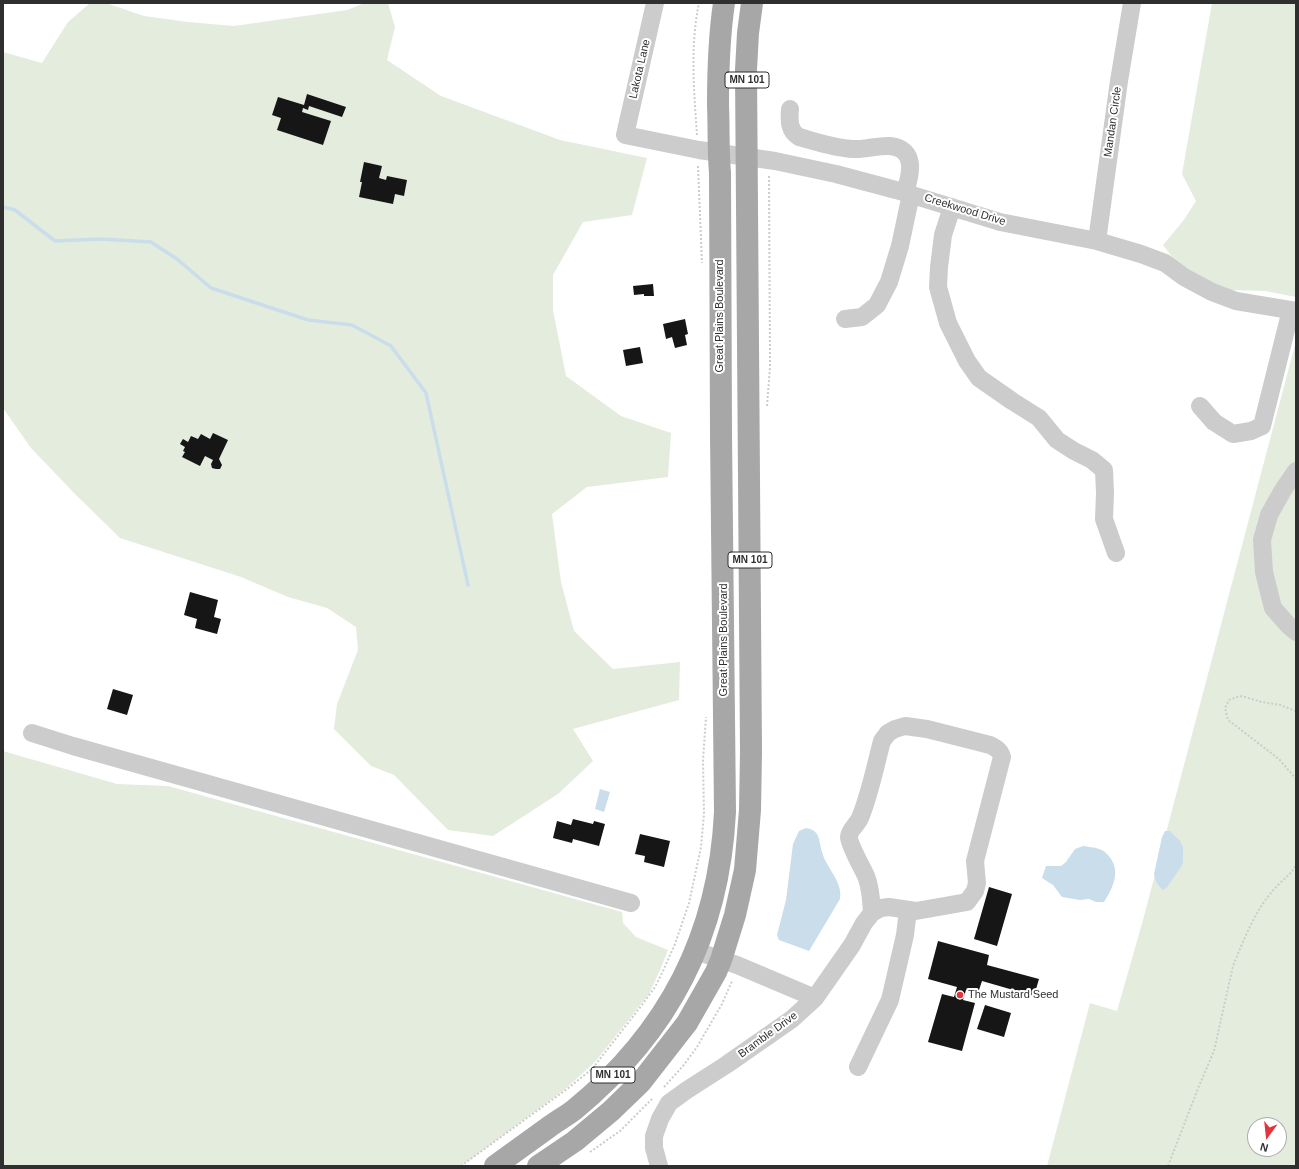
<!DOCTYPE html>
<html>
<head>
<meta charset="utf-8">
<style>
  body { margin:0 }
  #map { position:relative; width:1299px; height:1169px; overflow:hidden; background:#fff; font-family:Arial,sans-serif }
  canvas { display:block }
  .frame { position:absolute; inset:0; border:4px solid #2f2f2f; pointer-events:none }
  .north { position:absolute; left:1247px; top:1117px; width:40px; height:40px; box-sizing:border-box; background:#fff; border:1px solid #acacac; border-radius:50%; rotate:195deg; font-size:11px; font-weight:700; line-height:16px; text-align:center; color:#2f2f2f }
  .north::after { content:''; display:block; margin:auto; width:14px; height:18px; background:#e2353b; clip-path:polygon(50% 0,100% 100%,50% 72%,0 100%) }
</style>
</head>
<body>
<div id="map">
<canvas width="1299" height="1169"></canvas>
<div class="frame"></div>
<div class="north">N</div>
</div>
<script>
const g = document.querySelector('canvas').getContext('2d');
g.lineJoin = 'round';
function fill(path, color) {
  g.fillStyle = color;
  g.fill(path, 'evenodd');
}
function stroke(path, color, width, dash) {
  g.strokeStyle = color;
  g.lineWidth = width;
  g.lineCap = dash ? 'butt' : 'round';
  g.setLineDash(dash || []);
  g.stroke(path);
}
function drawText(font, color, halo, rows, align = 'center') {
  g.font = font + ' Arial,sans-serif';
  g.lineWidth = 4;
  g.setLineDash([]);
  g.textBaseline = 'middle';
  g.strokeStyle = halo;
  g.fillStyle = color;
  for (const [text, x, y, turn = 0] of rows) {
    g.save();
    g.translate(x, y);
    g.rotate((+turn || 0) * Math.PI / 180);
    g.textAlign = isNaN(turn) ? turn : align;
    if (halo) g.strokeText(text, 0, 0);
    g.fillText(text, 0, 0);
    g.restore();
  }
}
fill(new Path2D(`
  M90,3H106L144,16L188,22L234,26L347,10L365,3H388L395,27L387,60L441,96L560,140L647,158L632,215L583,222L553,275V310L566,376L621,416L671,433L668,477L587,487L552,514L561,582L574,631L613,669L680,662L679,700L573,729L593,761L558,794L493,836L448,830L394,775L371,766L334,729L337,704L358,650L356,627L327,608L288,597L241,577L120,538L74,493L31,448L3,408V52L42,63L68,22Z
  M1212,3H1296V297L1265,291L1229,290L1188,278L1163,245L1183,221L1196,201L1182,174Z
  M1296,341V1166H1047L1090,1003L1117,1011L1143,920ZM1255,1125H1279V1149H1255Z
  M3,751L117,784L168,786L622,912L623,923L636,937L668,950L661,968L649,994L595,1062L564,1090L461,1166H3Z`), '#e4ecdd');
fill(new Path2D(`
  M600,789L610,792L604,812L595,809Z
  M806,828C811,829 814,830 817,834C820,839 820,846 822,852C826,868 843,881 840,899L809,951L779,940L777,935L786,900L793,844L799,831Z
  M1165,831H1170L1180,841L1183,847V862L1181,867L1167,887L1163,890C1158,886 1155,880 1154,874L1162,837Z
  M1083,846C1088,847 1094,847 1099,849C1109,852 1117,865 1115,876C1114,885 1109,894 1104,902H1096L1089,899L1080,900L1062,897L1053,885L1042,878L1046,866H1061L1066,862L1075,849Z`), '#c9ddeb');
stroke(new Path2D(`
  M3,207L15,210L55,241L100,239L151,242L177,259L211,288L308,320L352,325L391,346L426,393L468,585`), '#c9ddeb', 3.5);
fill(new Path2D(`
  M307,94L346,107L342,117L309,106L308,110L303,108L302,112L331,121L323,145L277,130L281,118L272,115L278,97L304,105Z
  M364,162L382,166L379,178L386,180L387,176L407,180L404,196L395,194L393,204L359,197L362,182H360Z
  M653,284L654,296H644V294L634,295L633,286Z
  M685,319L688,334L685,335L687,345L675,348L672,337L666,339L663,324Z
  M640,347L643,363L626,366L623,350Z
  M213,433L228,440L219,459L222,465L220,469H216L212,468L211,464L213,460L205,456L200,466L182,457L185,452L183,451L185,447L180,444L183,439L188,442L191,436L198,439L201,434L210,439Z
  M190,592L218,600L214,617L221,619L217,634L195,628L197,619L184,615Z
  M113,689L133,695L127,715L107,709Z
  M573,819L593,824L594,821L605,824L599,846L573,839L572,843L553,838L557,821L571,825Z
  M640,834L670,841L664,867L644,862L645,856L635,854Z
  M989,887L1012,894L997,946L974,939Z
  M938,941L989,955L987,965L1039,979L1034,996L982,981L978,993L966,990L963,1000L975,1003L962,1051L928,1042L942,994L954,997L957,987L928,979Z
  M985,1005L1011,1013L1004,1037L977,1029Z`), '#161616');
stroke(new Path2D(`
  M697,135C694,92 690,46 699,3
  M698,166L702,263
  M767,406L770,367L769,175
  M1296,711L1280,705L1262,702L1245,697L1240,696L1229,700L1225,708L1228,720L1279,759L1296,779
  M664,1087L683,1066L697,1047L722,1004L732,981
  M590,1152L620,1131L652,1099
  M461,1166L567,1089L592,1069L642,1005L655,987L663,971L675,944L689,903L701,847L704,814L703,760L706,717
  M1168,1166L1199,1086L1214,1051L1233,966C1242,944 1251,921 1264,902C1269,895 1274,889 1280,883C1286,877 1292,873 1296,865`), '#ccc', 2, [2, 2]);
stroke(new Path2D(`
  M655,3L625,135L699,150L775,161L836,174L896,190L1000,222L1097,241L1141,254L1165,263L1184,277L1212,292L1236,301L1296,311
  M790,109C789,121 789,131 799,137C817,142 835,148 853,149C866,150 878,145 890,146C917,149 911,174 905,192
  M952,207L943,235L939,267L938,287L948,323L967,361L979,378L1012,401L1039,418L1057,440L1074,451L1092,460L1104,470L1105,493L1104,519L1116,553
  M1097,241L1119,81L1132,3
  M845,319L862,317L877,305L889,282L900,246L911,194
  M1200,406L1214,422L1233,434L1251,431L1262,426L1291,310
  M1296,471L1283,490L1269,515L1262,540L1264,572L1273,608L1289,626L1296,632
  M32,733L73,746L631,903
  M696,951L737,965L815,998
  M858,1067L890,1000L905,935L908,910
  M659,1166L654,1148V1136L660,1119L669,1103L687,1090L726,1065L792,1019L815,998L852,945L864,923L872,913L881,908L889,907L916,911L967,902L975,891L977,883L975,861L1002,757C1000,750 996,748 990,745L927,729L905,726L895,729L888,733L882,741C875,767 870,794 860,818C857,825 849,830 849,837C849,845 862,867 866,876C871,888 871,900 872,913`), '#ccc', 18);
stroke(new Path2D(`
  M495,1166C513,1153 531,1140 549,1127C557,1121 566,1116 574,1110C669,1032 719,935 725,812L721,434L720,173C718,151 719,128 718,105C718,71 719,37 724,3
  M538,1166L575,1141L611,1111L641,1082L687,1023L716,972L721,960L735,915L745,870L750,810L751,752L746,70L748,33L752,3`), '#a7a7a7', 22);
for (const [x, y, r, color] of [
  [960,995,4,"#e2353b"]
]) {
  const dot = new Path2D();
  dot.arc(x, y, r, 0, 2 * Math.PI);
  g.fillStyle = color;
  g.fill(dot);
  stroke(dot, '#fff', 1.5);
}
for (const [x, y, w] of [
  [747,80,44],
  [750,560,44],
  [613,1075,44]
]) {
  const box = new Path2D();
  box.roundRect(x - w / 2, y - 8, w, 16, 3);
  g.fillStyle = '#fff';
  g.fill(box);
  stroke(box, '#2f2f2f', 1);
}
drawText('bold 10px', '#2f2f2f', null, [
  ["MN 101",747,80],
  ["MN 101",750,560],
  ["MN 101",613,1075]
]);
drawText('11px', '#2f2f2f', '#fff', [
  ["Lakota Lane",640,69,-77],
  ["Mandan Circle",1113,122,-82],
  ["Creekwood Drive",965,210,17],
  ["Great Plains Boulevard",720,316,-90],
  ["Great Plains Boulevard",724,640,-90],
  ["Bramble Drive",768,1035,-36]
]);
drawText('11px', '#2f2f2f', '#fff', [
  ["The Mustard Seed",968,995]
], 'left');
</script>
</body>
</html>
